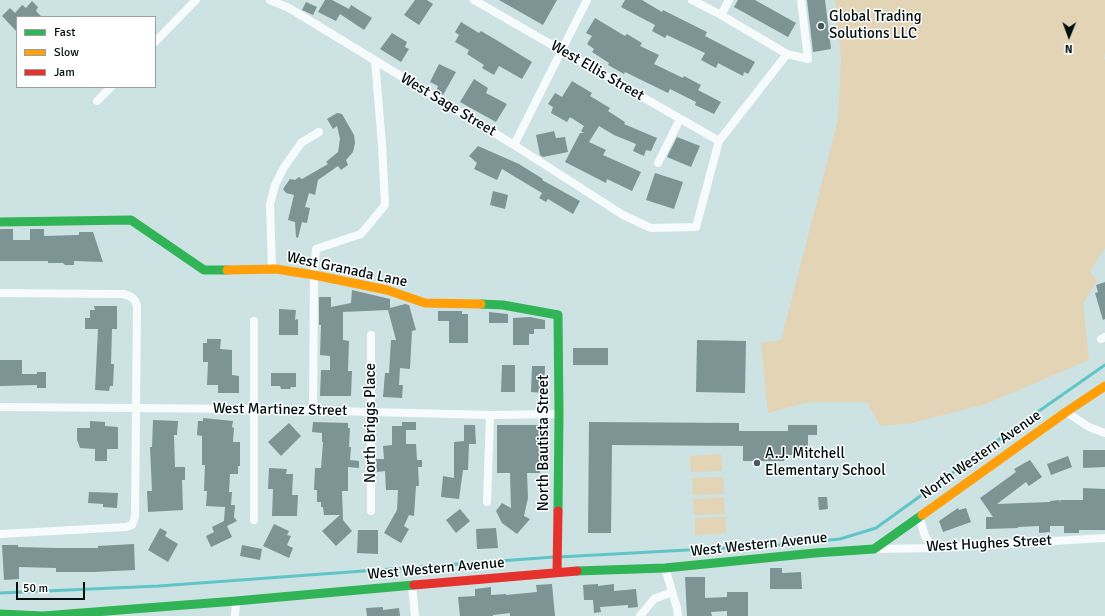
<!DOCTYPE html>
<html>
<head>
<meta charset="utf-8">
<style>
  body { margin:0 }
  #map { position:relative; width:1105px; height:616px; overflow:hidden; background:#cde3e3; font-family:Signika,sans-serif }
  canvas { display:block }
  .legend { position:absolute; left:16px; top:16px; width:140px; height:72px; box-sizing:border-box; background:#fff; border:1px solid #9a9f9f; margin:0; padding:5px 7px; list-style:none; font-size:12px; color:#020f0f }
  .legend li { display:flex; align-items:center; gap:8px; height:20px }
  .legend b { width:20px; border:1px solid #9a9f9f }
  .north { position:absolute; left:1049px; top:16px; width:40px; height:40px; -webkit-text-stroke:3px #fff; paint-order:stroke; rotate:181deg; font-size:11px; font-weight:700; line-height:16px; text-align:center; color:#020f0f }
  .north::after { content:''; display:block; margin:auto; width:14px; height:18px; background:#020f0f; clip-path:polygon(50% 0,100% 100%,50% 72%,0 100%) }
  .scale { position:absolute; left:16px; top:582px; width:69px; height:18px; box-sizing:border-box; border:2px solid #020f0f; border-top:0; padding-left:5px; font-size:12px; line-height:14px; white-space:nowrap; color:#020f0f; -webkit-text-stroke:3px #fff; paint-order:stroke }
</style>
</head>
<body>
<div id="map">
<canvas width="1105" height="616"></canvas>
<ul class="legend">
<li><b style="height:5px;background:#30b455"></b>Fast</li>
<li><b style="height:5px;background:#ff9f0a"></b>Slow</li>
<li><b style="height:5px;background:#e5322d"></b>Jam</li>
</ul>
<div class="north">N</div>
<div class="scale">50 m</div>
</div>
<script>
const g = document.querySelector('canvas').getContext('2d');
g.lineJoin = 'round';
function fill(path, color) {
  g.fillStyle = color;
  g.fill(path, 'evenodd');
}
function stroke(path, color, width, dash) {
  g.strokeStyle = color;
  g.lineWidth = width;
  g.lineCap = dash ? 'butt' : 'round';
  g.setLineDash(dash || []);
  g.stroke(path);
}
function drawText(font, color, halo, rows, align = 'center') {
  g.font = font + ' Signika,sans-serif';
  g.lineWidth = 3;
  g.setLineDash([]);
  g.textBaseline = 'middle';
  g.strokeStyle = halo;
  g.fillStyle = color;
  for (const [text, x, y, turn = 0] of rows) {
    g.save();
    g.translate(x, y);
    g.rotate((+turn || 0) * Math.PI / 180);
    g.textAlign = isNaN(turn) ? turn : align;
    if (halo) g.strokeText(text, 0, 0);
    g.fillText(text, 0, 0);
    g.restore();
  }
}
fill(new Path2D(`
  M835,0H1105V52L1104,59L1105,60V248L1090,271L1097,281L1083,304L1089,360L986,404L912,423L880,426L867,402H809L768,413L761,343L781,340L838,120L841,59Z
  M721,454L722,471L691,472L690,456Z
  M723,477L724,494L693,495L692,478Z
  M724,497L725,514L694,515L693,499Z
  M726,517V533L695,535V518Z`), '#e2d4b4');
stroke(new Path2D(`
  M559,557L779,545L840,539L876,528L1019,425L1105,365
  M0,593L159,586L554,557`), '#60c5c6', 3);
fill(new Path2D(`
  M325,0H332L349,9L351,5L372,18L364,30L340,14L336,21L318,12Z
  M415,0H427L433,4L419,25L404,15Z
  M499,0H557L543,25Z
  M625,0H642L662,12L663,10L707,32L705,36L755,62L748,74L744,72L743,76L718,63L716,68L701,60L705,53L667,35L665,38L652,31L655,25L621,7Z
  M738,0H755L796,23L788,37L734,7Z
  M807,0H825L831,49L813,52Z
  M32,1L38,7L36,11L42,17H17V32L2,16L10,8L15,13L22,5L26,8Z
  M306,2L317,7L313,15L302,10Z
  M595,18L625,36L627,34L642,43L640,46L659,55L654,64L683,78L684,76L701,85L698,90L721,102L714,114L695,105L696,102L670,89L668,93L625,72L624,74L608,65L609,63L592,52L594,49L587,44L592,36L586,33Z
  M461,22L479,33L481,31L498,41L532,62L522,79L499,66L494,75L482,68L484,65L467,54L469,50L455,42L459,35L455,32Z
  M392,33L407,42L405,47L409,49L401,62L380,49Z
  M439,64L456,72L443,95L436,91L438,86L430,82Z
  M474,79L488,88L486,93L507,104L496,122L460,102Z
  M572,81L592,93L590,96L610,108L608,111L625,122L624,124L657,138L651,151L646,150L644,156L633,151L636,144L614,135L599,126L589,142L606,150L603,155L641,172L632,191L607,179L606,183L565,162L580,133H584L581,131L584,126L570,117L567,122L551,113L553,107L548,104L555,93L562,97Z
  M337,113L342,114L354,135L355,143L353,152L346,160L348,165L341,170L338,166L318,180L315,195L309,193L305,207L310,208L307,223L302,222L298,238L296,237L295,222L288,220L294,195L286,193L283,189L290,179L295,180L299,177L302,179L328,164L326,162L338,152L340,139L337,126L333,129L327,119Z
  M554,131L556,138L565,137L568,152L543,157L540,155L536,135Z
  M677,137L700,146L691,167L667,157Z
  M478,146L519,164L543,179L542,180L580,201L573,214L548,199L546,202L539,198L542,193L502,169L497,180L474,169L477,163L469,156Z
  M655,173L683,182L674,209L646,200Z
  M493,191L508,195L505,209L490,205Z
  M0,229H13V240H30V229H44V236L79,235V232H93L103,262L74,261V265H65L63,263H48V261H0Z
  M1105,282V319L1103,320L1095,293L1098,292L1096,285Z
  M352,290L390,299V308L405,304L409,305L416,330L412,331L410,369L400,368L399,385H403L402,398L383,397L385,373H389L391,340H396L388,310L343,312V340L349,341L348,371H352L351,396H320L321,370H330V356L320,355L321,325H319V297H331V307L351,303Z
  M94,306H117V329H112L111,364H114L113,386H110L109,391L95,390L98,329H85V318H90V310H95Z
  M279,309L296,310L295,320L298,319V335H279Z
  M438,311H462V314H468V343H449V321H438Z
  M489,312L508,314V323H489Z
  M530,317L545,320V329H534V334H529V345H513V318Z
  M207,339H221L220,349L232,350V375L239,376V393H218V385H207L208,362H203V343H207Z
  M697,340L746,341L745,393L696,392Z
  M573,348H608V365H573Z
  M0,360H22V374H37V372H46V388H37V385L0,386Z
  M502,365H515V392H501Z
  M532,366H545L544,393L531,392Z
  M271,373H296V387H291L290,389H281L280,386H271Z
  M203,418L233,421L232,427L234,428L233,442H240V466H238V474H230L229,492H232L231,505H235L234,517L237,521L227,526L232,537L211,547L206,536L214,532L212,527L224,521L225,507L206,506L207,491H204L205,465H202V436L197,435L198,421H203Z
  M153,420L178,421L177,435H174L175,467H185V480H182L183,510L148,512L147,491H152L150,447H152Z
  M90,421L105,422V426L118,427V449H107V461H95V449L80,448L77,440V428H90Z
  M313,422L348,423V428H350L349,447H351L350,460L359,461V468L348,467V491H342L343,520L352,531L336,546L322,531L340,515H324L323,507H321V502H317V490H314L315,468H321L323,442H322V433L312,432Z
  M402,422H416V430H406V444H416L417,460H422V467H418L419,486H416L414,516L409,515L404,526L409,529L401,543L384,533L397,510L398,490H386L385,471L377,472L376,459H384L383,446L392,445V426H402Z
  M589,422L739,423V431H788V425H817V435H808V455H785L784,461H743V446L612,445L611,533H588Z
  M289,423L301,436L281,456L268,442Z
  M464,425H475L476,444H469L468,470H463L459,499L441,497L443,476L454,478V442L464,441Z
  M497,425H546V447H540V473H527L528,498L524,516L530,519L517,534L502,523L496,511L502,503L511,508L510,473H497Z
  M1083,450H1105V467L1083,468Z
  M1068,456L1072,467L1051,475L1047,464Z
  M1030,460L1042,477L1029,486L1026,482L997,504L1050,502V501L1059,500L1061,503L1060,500H1083V488L1105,489V530H1079V533H1064V526H1050V532L1039,533V526L1018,527V528L986,529V517H993L980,498L1016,472L1014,469Z
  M269,468L287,469L286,474H293L292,495H298L297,516H272L273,489H268Z
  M89,492L118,493L117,508L103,507V504L88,503Z
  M818,497H827L828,509L819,510Z
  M958,508L959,510L966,508L971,522L943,532L939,521Z
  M460,509L470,521L456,533L446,520Z
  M274,524L289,531L287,535L291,536L287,545L293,548L289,558L263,546Z
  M160,528L167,532L165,536L178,544L168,562L148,550Z
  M496,528L498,548L477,549L476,529Z
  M358,530H378V554L357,553Z
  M134,544L135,570L94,572H56V568L19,567V579L4,580L2,545H18V547L57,548H98V546Z
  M242,545L262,549L260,560L240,556Z
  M770,568H782V573L801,572L802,589H770Z
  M685,577H705V598L727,597V592H748V616H727V611L711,612L712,616H687Z
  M552,584L555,616H510V613L493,615V616H460L458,597L475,596V589L491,587V595L506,594V595L537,592L536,585Z
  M598,584V586L614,584V591L636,589L638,607L628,608V605L600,607L601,612L594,613L593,600H584L583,585Z
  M383,607V610L399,608L400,616H367L366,608Z`), '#7d9494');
stroke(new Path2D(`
  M270,0L289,8L514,145L623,215L651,228L696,227L719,141L787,54
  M474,0L719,141
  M692,0L721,15L787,54L808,59L801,0
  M721,15L729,0
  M155,42L196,0
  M97,101L111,87
  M514,145L587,0
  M658,163L680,119
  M272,269L270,204L275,185L283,169L301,143L319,132
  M0,293L123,294C131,296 135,298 137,306L135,517L132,525L126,527L0,534
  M1101,339L1105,337
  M0,407L254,409L490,415L559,414
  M313,411L314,275L316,249L361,234L385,205L382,144L375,61
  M1066,412L1089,427L1105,433
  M487,502L490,415
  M371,511V335
  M919,516L925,536L933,548
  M254,520V321
  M875,549L933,548L1105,538
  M665,568L677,608L678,616
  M412,585L415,616
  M235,616L236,601
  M640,616L654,599L672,592`), '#f8fbfb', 8);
stroke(new Path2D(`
  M0,222L131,220L204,270H227
  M481,304L503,305L558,315L559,414L558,511
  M577,571L665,568L815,553L874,549L922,515
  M0,614L43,616L236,601L414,585`), '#30b455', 9);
stroke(new Path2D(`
  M227,270L276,269L314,275L387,290L425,303L481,304
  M922,515L1066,412L1105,386`), '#ff9f0a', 9);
stroke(new Path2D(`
  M557,572L558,511
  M414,585L577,571`), '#e5322d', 9);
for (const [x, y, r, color] of [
  [821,26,4,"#495959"],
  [757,463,4,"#495959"]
]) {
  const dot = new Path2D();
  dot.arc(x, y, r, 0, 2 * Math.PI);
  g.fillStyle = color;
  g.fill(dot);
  stroke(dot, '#fff', 1.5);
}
drawText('15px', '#020f0f', '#fff', [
  ["Global Trading",829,17],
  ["Solutions LLC",829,34],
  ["A.J. Mitchell",765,454],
  ["Elementary School",765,471]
], 'left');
drawText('15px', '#020f0f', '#fff', [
  ["West Ellis Street",597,71,30],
  ["West Sage Street",448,105,31],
  ["West Granada Lane",347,270,12],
  ["West Martinez Street",280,410,1],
  ["North Briggs Place",371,423,-90],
  ["North Bautista Street",544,443,-90],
  ["North Western Avenue",981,455,-35],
  ["West Hughes Street",989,544,-3],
  ["West Western Avenue",759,545,-6],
  ["West Western Avenue",436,569,-5]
]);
</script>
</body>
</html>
